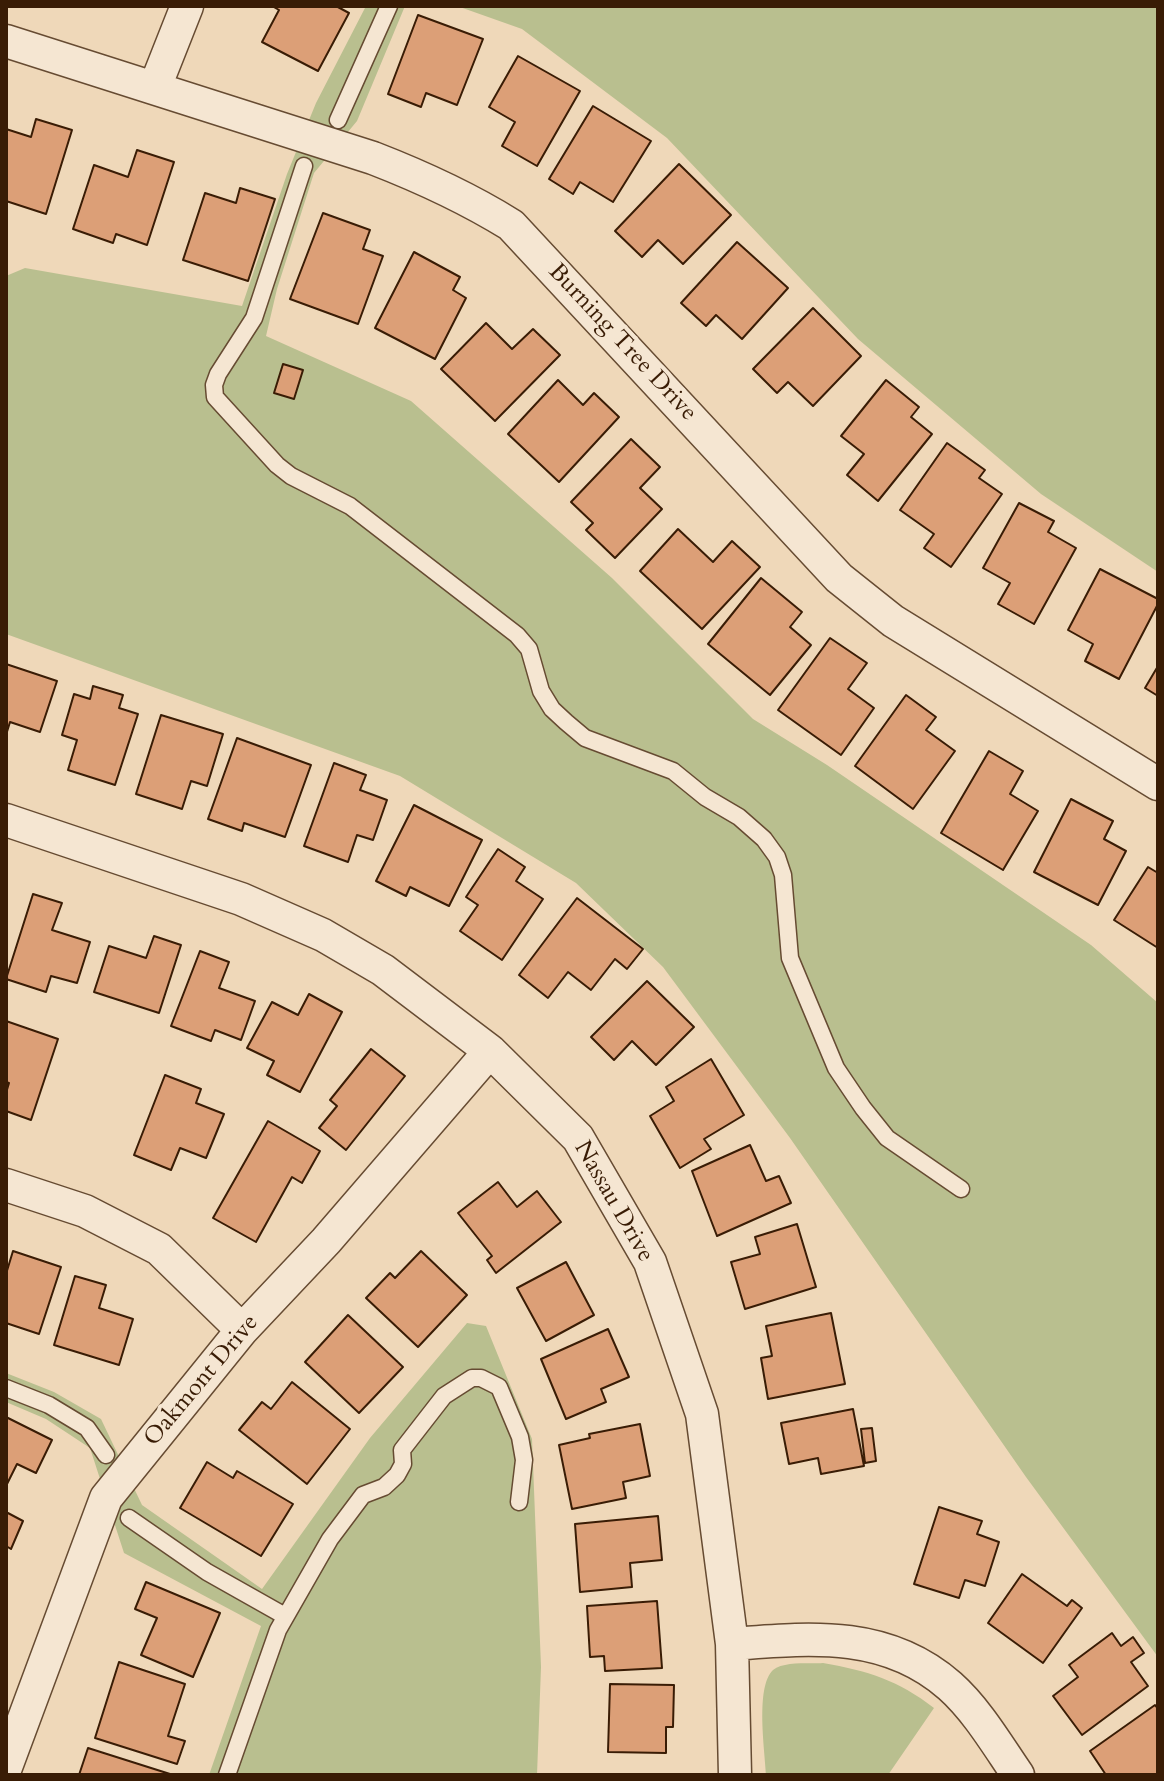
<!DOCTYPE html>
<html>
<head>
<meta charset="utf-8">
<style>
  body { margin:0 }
  #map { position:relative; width:1164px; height:1781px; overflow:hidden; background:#efd8b9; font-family:Cardo,serif }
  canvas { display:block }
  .frame { position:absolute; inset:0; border:8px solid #391c05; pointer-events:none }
</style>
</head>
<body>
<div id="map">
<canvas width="1164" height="1781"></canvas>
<div class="frame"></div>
</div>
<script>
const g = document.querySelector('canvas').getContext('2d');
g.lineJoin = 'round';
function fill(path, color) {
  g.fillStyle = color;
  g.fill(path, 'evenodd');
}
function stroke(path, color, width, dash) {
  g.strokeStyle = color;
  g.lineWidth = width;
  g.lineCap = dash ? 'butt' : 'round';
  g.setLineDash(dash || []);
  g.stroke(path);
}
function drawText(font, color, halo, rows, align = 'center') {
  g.font = font + ' Cardo,serif';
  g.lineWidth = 8;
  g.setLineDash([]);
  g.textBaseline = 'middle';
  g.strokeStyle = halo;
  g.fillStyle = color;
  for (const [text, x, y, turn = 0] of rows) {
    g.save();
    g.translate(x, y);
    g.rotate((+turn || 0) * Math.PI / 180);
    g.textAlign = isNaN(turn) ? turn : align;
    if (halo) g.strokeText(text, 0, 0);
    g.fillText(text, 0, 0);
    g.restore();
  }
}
fill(new Path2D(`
  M366,6H405L357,121L314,173L277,289L266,336L411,401L612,578L753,719L827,765L1091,945L1158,1003V1657L1026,1477L790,1138L663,967L576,883L400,776L6,634V276L25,268L242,306L287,174L316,103Z
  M457,6H1158V572L1041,494L858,339L667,138L522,29Z
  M467,1323L486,1326L532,1439L541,1667L537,1775H209L261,1626L124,1553L90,1448L46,1419L6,1402V1373L54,1392L101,1419L142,1505L262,1589L370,1438Z
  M823,1663C868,1671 898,1680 934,1708L888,1775H766C765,1751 755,1687 773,1670C784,1661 809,1664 823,1663Z`), '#b9bf8f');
const building = new Path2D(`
  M272,6H336L349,13L318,71L262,42L279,10Z
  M418,15L483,39L457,105L426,93L421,107L388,94Z
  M518,56L580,91L537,166L502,146L515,122L489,107Z
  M593,106L651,141L613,202L580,182L573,194L549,179Z
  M36,119L72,130L46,214L6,201V129L31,137Z
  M137,150L174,162L147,245L116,234L113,243L73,229L94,165L128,177Z
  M679,164L731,215L683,264L658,240L642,257L615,231Z
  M240,188L275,199L248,281L183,260L205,193L236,203Z
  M323,213L370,230L363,249L383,256L358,324L290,299Z
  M737,242L788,288L742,339L716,315L706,326L681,303Z
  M414,252L460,277L453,290L466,298L435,359L375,328Z
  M813,308L861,356L813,406L788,382L777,393L753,369Z
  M486,323L512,349L533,329L560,355L495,421L441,369Z
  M283,364L303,370L294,399L274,393Z
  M558,380L583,405L594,393L619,417L559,482L508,434Z
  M886,380L919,407L911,417L932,434L878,501L847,475L864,454L841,436Z
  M631,439L660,467L640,488L662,509L615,558L586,530L593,523L571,502Z
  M947,443L985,470L979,478L1002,494L951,567L924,548L934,534L900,510Z
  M1019,503L1054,521L1048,532L1076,548L1034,624L998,604L1010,583L983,568Z
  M678,529L713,562L732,541L760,567L702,629L640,571Z
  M1100,569L1158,599V604L1119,679L1085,661L1093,644L1068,630Z
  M761,578L802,612L790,627L811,645L770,695L708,644Z
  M830,638L867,663L848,689L874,708L841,755L778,710Z
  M6,664L57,681L40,732L10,722L6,735Z
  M1158,666V696L1145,688Z
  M93,686L123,695L119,708L138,714L115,785L68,770L77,740L62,735L74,694L90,699Z
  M906,695L936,717L926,730L955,751L913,809L855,766Z
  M161,715L223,734L207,786L191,781L182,809L136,794Z
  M237,738L311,765L285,837L244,823L242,831L208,819Z
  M989,751L1023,771L1010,794L1038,811L1003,870L941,833Z
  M334,763L366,775L360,790L387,800L373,840L357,835L348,862L304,846Z
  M1071,799L1113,821L1104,839L1126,851L1098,905L1034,872Z
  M414,805L482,840L449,906L410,887L406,896L376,881Z
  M498,849L525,867L516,881L543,899L502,960L460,931L478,905L466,897Z
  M1148,867L1158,873V948L1114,920Z
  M33,894L62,903L52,930L90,942L77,983L51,976L46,992L6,979Z
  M577,898L643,949L627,969L615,959L591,990L568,972L548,998L519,975Z
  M154,936L181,945L159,1013L94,992L109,946L146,958Z
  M200,951L229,962L219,988L255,1001L241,1040L215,1030L211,1041L171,1026Z
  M647,981L694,1027L656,1065L632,1041L614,1060L591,1037Z
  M309,994L342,1012L300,1092L267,1075L274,1061L247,1048L272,1002L298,1015Z
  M6,1021L58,1039L31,1120L6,1111V1093L9,1083L6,1082Z
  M371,1049L405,1076L346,1150L319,1128L337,1106L330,1100Z
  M711,1059L744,1115L704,1139L711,1149L680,1168L650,1116L674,1101L666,1087Z
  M165,1075L201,1089L196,1103L224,1114L206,1158L180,1148L171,1170L134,1155Z
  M268,1121L320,1151L302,1183L292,1177L256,1242L213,1218Z
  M750,1145L766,1181L779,1176L791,1203L717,1236L692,1171Z
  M498,1182L517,1207L537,1191L561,1222L496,1273L487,1260L492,1256L458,1213Z
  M797,1224L816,1287L745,1309L731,1262L760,1254L755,1237Z
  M13,1251L61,1267L39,1334L6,1323V1274Z
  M421,1251L467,1295L418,1347L366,1298L390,1273L395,1278Z
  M566,1262L594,1315L546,1341L517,1288Z
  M75,1276L106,1285L99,1308L133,1319L119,1365L54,1345Z
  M831,1313L845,1384L768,1399L761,1358L772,1356L766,1326Z
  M348,1315L403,1367L359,1413L305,1362Z
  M608,1329L629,1377L601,1389L606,1402L566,1419L541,1359Z
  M292,1382L350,1429L307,1484L239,1430L262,1402L271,1409Z
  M853,1409L864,1466L821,1474L818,1458L789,1464L781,1423Z
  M6,1417L52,1440L36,1473L17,1464L6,1486Z
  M640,1424L650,1476L623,1482L626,1498L572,1509L559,1445L590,1438L589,1434Z
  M872,1428L876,1461L865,1463L861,1429Z
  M207,1462L233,1478L237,1471L293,1504L261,1556L180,1508Z
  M939,1507L982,1521L977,1534L999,1542L985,1586L965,1580L959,1598L914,1584Z
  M6,1512L23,1521L11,1549L6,1546Z
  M658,1516L662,1560L630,1563L632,1587L580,1592L575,1524Z
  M1022,1574L1067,1606L1072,1600L1082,1608L1043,1663L988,1623Z
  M146,1582L220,1613L193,1677L141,1655L157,1618L135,1609Z
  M657,1601L662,1668L605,1671L604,1656L590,1657L587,1606Z
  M1112,1633L1121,1646L1133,1637L1144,1653L1131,1662L1148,1686L1082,1735L1053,1696L1078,1677L1069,1665Z
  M119,1662L185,1684L168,1736L185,1741L177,1764L95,1738Z
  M610,1684L674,1685L673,1727H666V1753L608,1752Z
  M1155,1705L1158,1709V1775H1106L1090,1751Z
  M88,1748L170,1774L79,1775Z`);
fill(building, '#dc9f77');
stroke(building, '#391c05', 2);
const lane = new Path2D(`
  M338,120L389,6
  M304,166L254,318L218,374L214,385L215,397L277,465L291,476L350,506L517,635L529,649L541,691L552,709L566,722L585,738L673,771L705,797L739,817L764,839L777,857L783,875L790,958L836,1068L863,1108L887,1138L961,1189
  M6,1388L49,1405L87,1428L106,1455
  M129,1518L207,1572L285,1616
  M227,1775L278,1630L330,1539L363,1495L384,1487L397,1475L403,1464L402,1450L444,1396L472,1378H481L499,1387L520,1437L524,1460L519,1502`);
const street = new Path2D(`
  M6,41L373,158C422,177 466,197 511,225L839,578L893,621L1158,784
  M155,87L187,6
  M6,820L241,899L323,935L383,970L490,1051L578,1138L650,1262L702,1414L732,1644L735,1775
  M6,1185L85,1211L159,1249L242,1330
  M732,1644C810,1638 886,1630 950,1686C977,1710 998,1746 1018,1775
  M6,1767L106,1498L242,1330L326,1241L490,1051`);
stroke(lane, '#664b32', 19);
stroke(street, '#664b32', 35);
stroke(lane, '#f5e6d2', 16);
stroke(street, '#f5e6d2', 32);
drawText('24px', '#391c05', '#f5e6d2', [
  ["Burning Tree Drive",622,343,47],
  ["Nassau Drive",613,1202,60],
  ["Oakmont Drive",202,1381,-50]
]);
</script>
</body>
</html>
